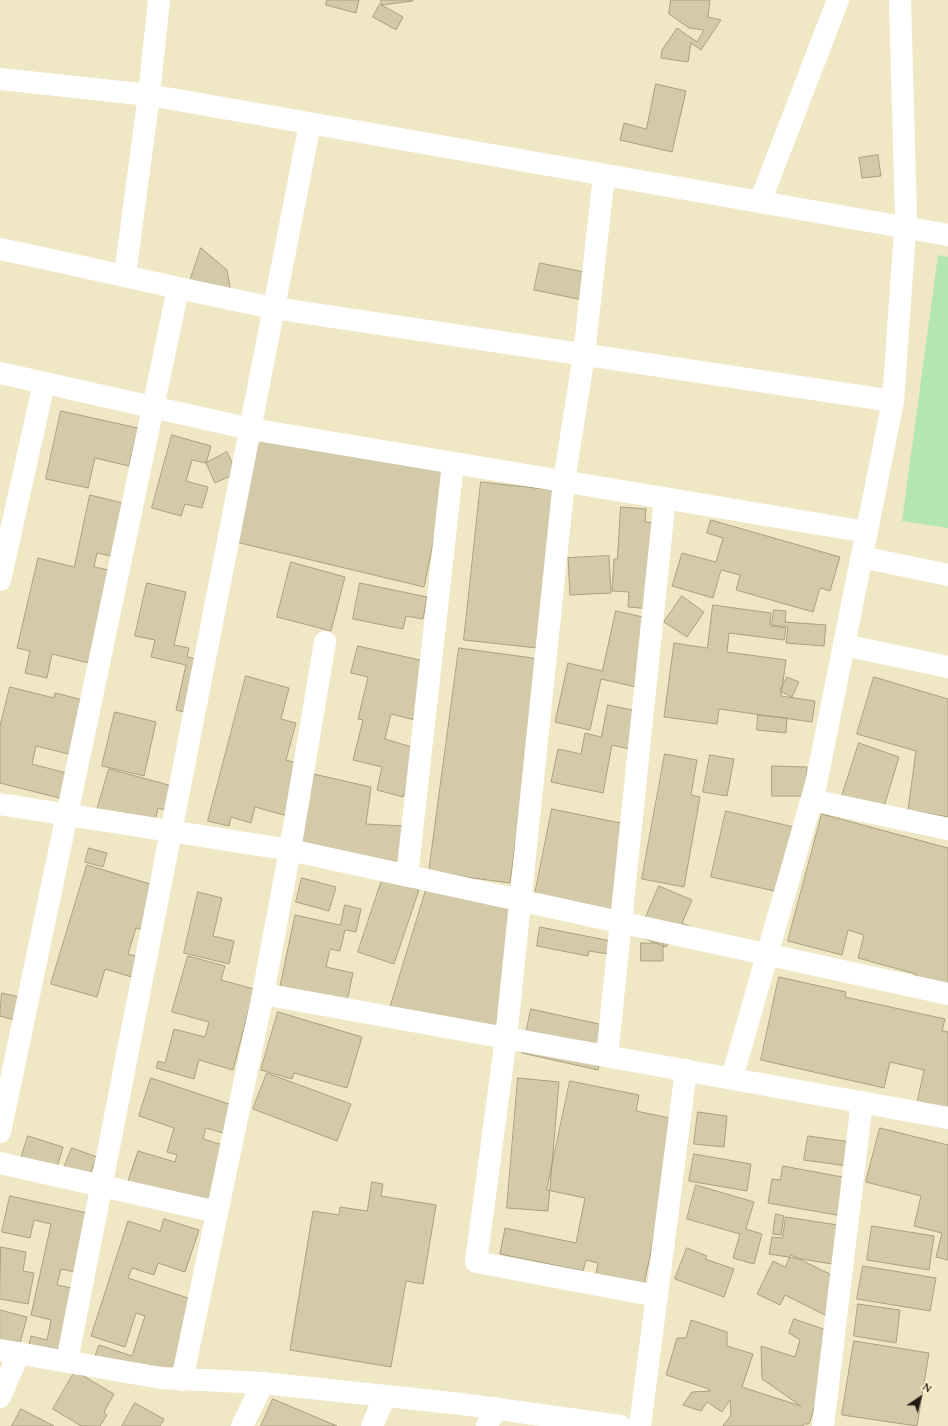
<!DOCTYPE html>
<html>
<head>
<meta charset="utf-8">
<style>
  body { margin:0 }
  #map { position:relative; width:948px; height:1426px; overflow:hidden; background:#f0e7c5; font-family:Spectral,serif }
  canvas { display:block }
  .north { position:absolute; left:900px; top:1378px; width:40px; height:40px; -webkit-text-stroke:3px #fef4d2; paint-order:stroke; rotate:35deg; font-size:11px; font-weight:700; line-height:16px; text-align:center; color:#1f1b0f }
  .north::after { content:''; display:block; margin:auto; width:14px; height:18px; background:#1f1b0f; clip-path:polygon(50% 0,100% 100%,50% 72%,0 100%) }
</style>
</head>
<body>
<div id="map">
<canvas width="948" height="1426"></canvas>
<div class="north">N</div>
</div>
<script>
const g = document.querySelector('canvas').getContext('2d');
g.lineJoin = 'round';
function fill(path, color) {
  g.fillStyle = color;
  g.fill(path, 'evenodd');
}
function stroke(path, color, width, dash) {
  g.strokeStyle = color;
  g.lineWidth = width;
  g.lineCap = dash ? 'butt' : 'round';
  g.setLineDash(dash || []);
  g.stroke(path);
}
fill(new Path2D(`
  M938,255L948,257V528L902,521Z`), '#b4e6b1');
const building = new Path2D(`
  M327,0H359L356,13L326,5Z
  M381,0H413V1L382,5Z
  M671,0H710L708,17L721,20L701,50L691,43L688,62L661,58L662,50L677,28L697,42L704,30L689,28L669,14Z
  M380,4L403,17L396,30L373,17Z
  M656,84L686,91L672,152L620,140L624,123L646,129Z
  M878,155L881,176L862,178L859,158Z
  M201,248L227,270L231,293L189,284Z
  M540,263L589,273L583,300L534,290Z
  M61,411L138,428L129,466L95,458L88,488L46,479Z
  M172,435L211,446L206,463L192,460L186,481L208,487L202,508L185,504L181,516L152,508Z
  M256,438L448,471L424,587L236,542Z
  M227,452L237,473L215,483L206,463Z
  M481,482L554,490L537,648L464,640Z
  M90,495L127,504L115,557L97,553L94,567L109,570L89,663L52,654L47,678L25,673L30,651L17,648L38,558L74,567Z
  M621,507L646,509L645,522L658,523L653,609L628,607L629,592L612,591L614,559H617Z
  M711,520L840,557L830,591L820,588L813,612L736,590L740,575L721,570L713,598L672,586L682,553L716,562L723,538L707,533Z
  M609,556L611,593L570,595L568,558Z
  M291,562L345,577L331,631L277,617Z
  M147,583L186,592L174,645L189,648L187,657L205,661L192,714L176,710L186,665L151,657L155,640L135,636Z
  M360,583L427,597L423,619L406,616L403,629L353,619Z
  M682,596L704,612L687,637L664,622Z
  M713,605L771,613L770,626L786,628L784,640L729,633L727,652L786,660L781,696L815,701L812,722L719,709L717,724L664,717L674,643L707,648Z
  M774,610L786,611L785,622L826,625L824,646L786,643L788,627L772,625Z
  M616,611L652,619L636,687L601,679L590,730L555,722L568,663L602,671Z
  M358,646L424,661L415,720L391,714L385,739L415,748L412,796L404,794L403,797L377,790L382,767L353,760L363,720L358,719L368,677L351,673Z
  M459,648L540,659L510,883L429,872Z
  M246,676L289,688L281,719L296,723L286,760L300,764L287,816L255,807L251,823L231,817L229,826L208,821Z
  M787,677L799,682L792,697L780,691Z
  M874,677L948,699V817L908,810L916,751L857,734Z
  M10,687L54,698L55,693L87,701L73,755L36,746L32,764L74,775L67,800L0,783V726Z
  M608,705L637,711L629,749L612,745L603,793L551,782L558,749L581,754L585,733L601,737Z
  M115,712L156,722L144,776L102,766Z
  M758,715L787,718L786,733L757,730Z
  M859,743L899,757L883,810L842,796Z
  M665,754L697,760L691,795L700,797L684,887L642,879Z
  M710,755L734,759L727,796L703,792Z
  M772,766L807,767L806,796H772Z
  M109,769L176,787L169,811L158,808L154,825L97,810Z
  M309,773L371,787L366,824L404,826L401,869L299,844Z
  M552,809L630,825L612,915L534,899Z
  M726,811L794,827L779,892L711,877Z
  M822,814L948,848V988L915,979L916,974L858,958L864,935L848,930L842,955L788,941Z
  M89,848L107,853L103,867L85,862Z
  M87,865L160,887L147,931L136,928L128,954L148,959L142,980L105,969L97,997L51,984Z
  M383,877L419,890L394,964L358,952Z
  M302,878L336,887L329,911L296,902Z
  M659,886L692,900L682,923L703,932L671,937L666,947L638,936Z
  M426,890L511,906L500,1030L390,1008Z
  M198,892L222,898L213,936L234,941L229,964L184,953Z
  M345,905L361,909L356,932L345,930L340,951L330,949L326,967L353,973L346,1006L279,991L295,915L340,925Z
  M540,927L611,941L608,954L589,951L588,956L537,946Z
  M641,943H663V961H641Z
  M188,956L225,966L221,980L254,989L233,1070L199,1060L194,1079L156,1068L158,1061L165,1063L174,1029L205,1037L209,1022L172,1012Z
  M779,977L846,992L845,997L945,1019L942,1031L948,1032V1114L916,1107L924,1070L890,1062L884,1088L761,1060Z
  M2,993L24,998L18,1021L0,1016Z
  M531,1009L608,1026L598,1070L522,1053Z
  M278,1012L362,1037L347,1088L294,1073L292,1079L261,1070Z
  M267,1073L351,1104L337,1141L253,1109Z
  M151,1078L232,1105L223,1133L206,1128L203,1139L223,1145L207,1217L125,1190L138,1151L175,1162L177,1155L167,1152L174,1128L139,1116Z
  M518,1078L559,1082L548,1211L507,1208Z
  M570,1081L639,1095L636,1111L679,1120L643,1289L595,1279L598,1263L586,1260L583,1271L500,1254L505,1228L576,1243L585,1198L547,1190Z
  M698,1112L727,1116L724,1147L694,1144Z
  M880,1128L948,1145V1260L936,1257L942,1233L914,1226L921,1196L866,1182Z
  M28,1136L63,1147L56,1171H17Z
  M808,1136L851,1142L847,1166L804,1160Z
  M72,1148L97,1157L88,1179L63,1170Z
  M694,1154L751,1164L747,1191L689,1181Z
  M783,1166L848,1178L842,1216L768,1203L772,1179L780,1180Z
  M372,1182L383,1184L381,1196L436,1205L423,1284L406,1281L391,1367L290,1350L313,1211L339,1215L340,1207L367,1211Z
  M696,1185L754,1202L746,1229L762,1234L754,1264L733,1258L740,1234L687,1219Z
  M10,1196L92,1214L79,1273L61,1269L57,1285L76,1289V1353L48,1347L44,1362L26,1357L31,1336L47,1340L51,1320L31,1315L51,1224L34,1220L30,1238L2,1232Z
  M776,1214L784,1216L781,1235L773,1234Z
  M786,1217L851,1227L845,1266L769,1254L772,1237L782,1238Z
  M164,1219L199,1230L185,1272L158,1263L154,1275L132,1268L128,1278L197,1301L170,1387L95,1356L99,1345L132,1356L145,1316L136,1313L125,1347L91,1336L128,1221L160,1231Z
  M872,1226L934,1236L929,1270L867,1260Z
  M1,1247L26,1252L23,1271L34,1273L28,1304L0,1299Z
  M687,1248L707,1256L705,1259L734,1269L724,1297L675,1279Z
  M791,1255L842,1280L825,1315L785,1295L780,1305L757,1294L773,1261L785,1267Z
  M863,1266L936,1278L930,1311L857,1299Z
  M858,1304L900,1310L896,1343L854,1336Z
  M0,1310L27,1317L19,1347L0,1342Z
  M794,1319L838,1334L809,1424H804L803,1426H723L731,1415L730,1400L722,1412L707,1402L701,1411L683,1405L692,1392L711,1391L706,1388L666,1375L677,1338H686L691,1320L727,1332V1346L753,1354L742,1387L801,1406L762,1379L761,1346L795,1357L800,1340L789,1333Z
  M854,1341L929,1353L917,1426L842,1415Z
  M75,1371L114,1394L104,1412L107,1415L100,1426H81L53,1409Z
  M273,1399L337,1426H261Z
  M135,1403L164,1419L160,1426H122Z
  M21,1409L54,1426H12Z`);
fill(building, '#d4caa9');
stroke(building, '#a9a080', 1);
stroke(new Path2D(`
  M0,79L149,95L948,235
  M604,175L584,355L564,481L506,1038L476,1262L657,1296
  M760,202L838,0
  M0,249C92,268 182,290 274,308L893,401
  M125,275L149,95L159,0
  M0,373L251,429L867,532
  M862,557L948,575
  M0,580L44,383
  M844,645L948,667
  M812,800L948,829
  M0,804L290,850L948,994
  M407,876L453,463
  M263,994L948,1118
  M607,1056L665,498
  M732,1078L816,784L893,401L906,217L900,0
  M0,1132L178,289
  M0,1163L217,1212
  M0,1350L161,1378L263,1383L462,1404L620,1426
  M67,1361L310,124
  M182,1380L263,994L290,850L325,642
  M0,1397L19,1353
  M242,1426L263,1383
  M372,1426L385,1396
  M487,1426L495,1408
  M640,1426L686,1070
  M823,1426L862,1102`), '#fff', 22);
</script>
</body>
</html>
